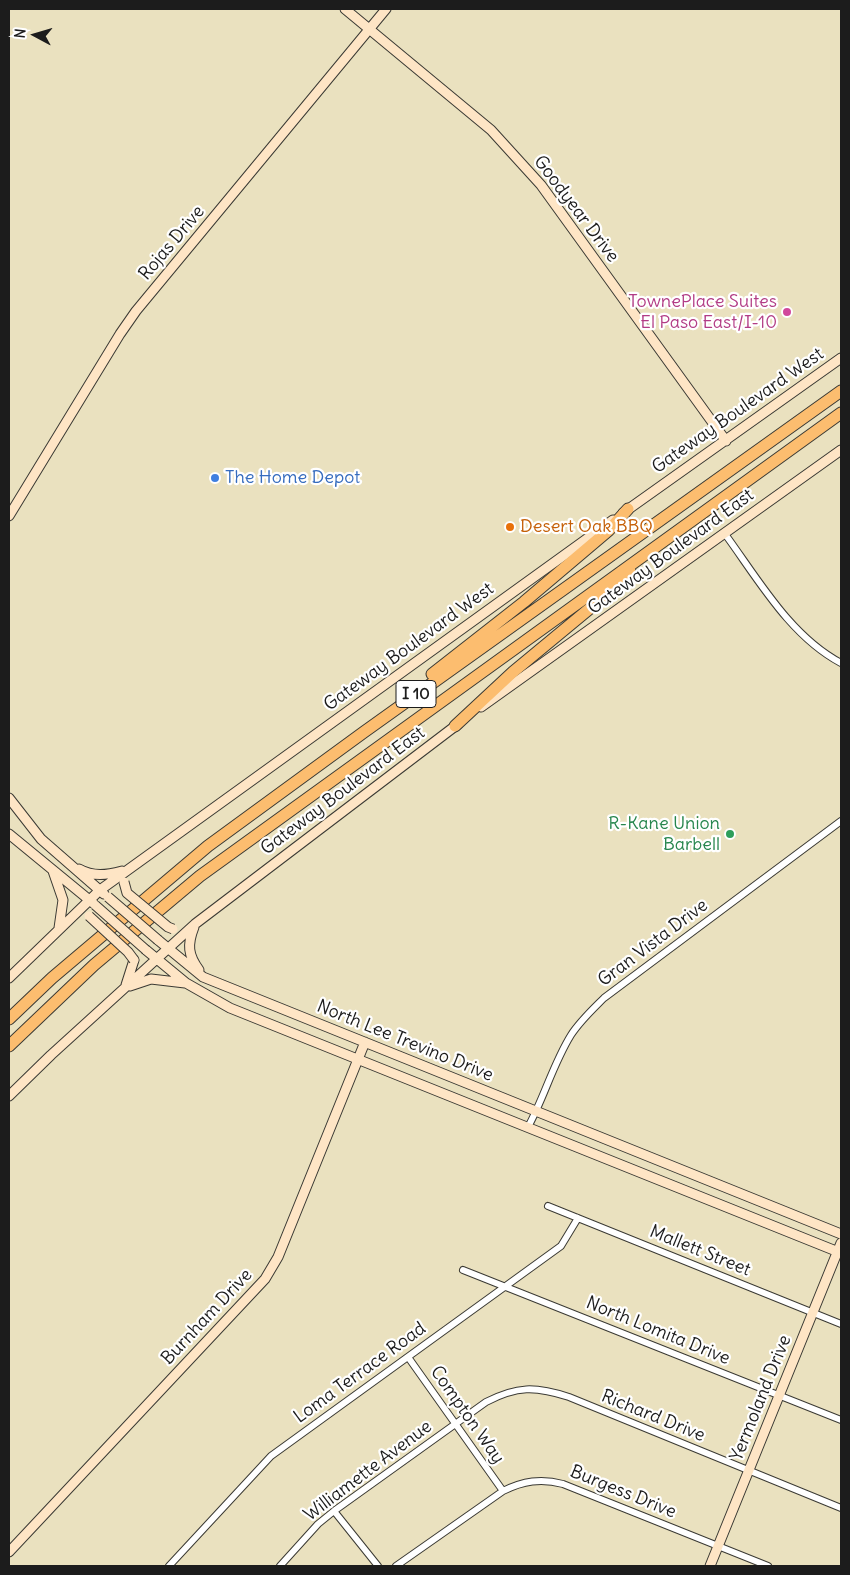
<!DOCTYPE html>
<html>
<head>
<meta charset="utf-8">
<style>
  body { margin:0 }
  #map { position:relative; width:850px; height:1575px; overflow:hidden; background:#eae1bf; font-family:Delius,sans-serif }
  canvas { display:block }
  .frame { position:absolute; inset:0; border:10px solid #1c1c1c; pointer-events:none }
  .north { position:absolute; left:10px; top:10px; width:50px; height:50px; -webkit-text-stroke:4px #fff; paint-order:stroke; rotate:276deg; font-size:14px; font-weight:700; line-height:20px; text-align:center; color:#1c1c1c }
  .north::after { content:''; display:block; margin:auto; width:18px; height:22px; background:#1c1c1c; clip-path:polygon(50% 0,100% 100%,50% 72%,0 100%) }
</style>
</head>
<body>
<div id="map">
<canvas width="850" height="1575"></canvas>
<div class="frame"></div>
<div class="north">N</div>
</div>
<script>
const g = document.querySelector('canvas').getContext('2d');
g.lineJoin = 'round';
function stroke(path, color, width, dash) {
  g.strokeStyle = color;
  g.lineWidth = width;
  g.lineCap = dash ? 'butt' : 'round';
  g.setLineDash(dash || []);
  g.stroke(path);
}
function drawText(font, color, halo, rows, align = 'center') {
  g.font = font + ' Delius,sans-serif';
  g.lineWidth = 4.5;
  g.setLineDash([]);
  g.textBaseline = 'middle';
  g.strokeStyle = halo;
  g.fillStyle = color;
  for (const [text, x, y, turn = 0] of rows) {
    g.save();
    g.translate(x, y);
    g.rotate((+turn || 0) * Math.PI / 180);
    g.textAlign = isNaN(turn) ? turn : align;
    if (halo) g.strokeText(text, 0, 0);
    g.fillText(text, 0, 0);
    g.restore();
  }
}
const street = new Path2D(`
  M725,534C758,579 790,636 841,663
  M528,1127C544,1098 553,1064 571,1035C580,1021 592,1010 604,998L841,821
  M548,1206L841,1324
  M463,1270L841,1420
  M408,1357L503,1491
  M334,1511L378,1566
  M169,1566L271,1456L561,1246L578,1218
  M280,1566L318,1524L334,1511L486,1402C517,1386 535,1386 569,1397L841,1508
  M396,1566L503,1491C523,1481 541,1478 563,1484L768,1566`);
const secondary = new Path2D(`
  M345,9L491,130L541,185L726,441
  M623,513L841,358
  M9,516L120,334L136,311L386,9
  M481,707L841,450
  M9,798L41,839L104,894
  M9,834L93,903
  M79,869C93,877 107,875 122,871
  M53,871L63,900L59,928
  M194,927C187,945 188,955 199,970
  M158,940L203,977L841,1234
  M146,950L186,983L230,1008L841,1253
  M9,978L100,890L613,520
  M126,985L134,960
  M130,986L151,979L185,983
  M9,1096L51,1055L195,924L458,724
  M9,1552L265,1279L278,1257L365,1042
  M710,1566L841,1243`);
const highway = new Path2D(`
  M432,674L524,602L609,530L628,509
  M455,726L513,672L600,600L630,571
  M9,1019L52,978L208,846L364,732L841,391
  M9,1046L94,965L200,876L841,413`);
stroke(street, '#3b3a34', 8);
stroke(secondary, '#3b3a34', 11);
stroke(highway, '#3b3a34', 13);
stroke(street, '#fff', 6);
stroke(secondary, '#fee5c5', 9);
stroke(highway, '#fcbd6f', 11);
const secondaryBridge = new Path2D(`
  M124,882L127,893L168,927L173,929
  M108,897L158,940
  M95,905L146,950
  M89,916L128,952L134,960`);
stroke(secondaryBridge, '#3b3a34', 11, []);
stroke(secondaryBridge, '#fee5c5', 9);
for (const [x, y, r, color] of [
  [787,312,5,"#d1479c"],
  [215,478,5,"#3f7fe0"],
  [510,527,5,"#e8710a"],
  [730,834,5,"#2e9e5b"]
]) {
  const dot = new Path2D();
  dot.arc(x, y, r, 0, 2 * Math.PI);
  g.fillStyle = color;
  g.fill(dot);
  stroke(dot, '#fff', 2);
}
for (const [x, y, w] of [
  [416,694,40]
]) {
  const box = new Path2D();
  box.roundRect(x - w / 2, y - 13.5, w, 27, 4);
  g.fillStyle = '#fff';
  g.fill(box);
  stroke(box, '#1c1c1c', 1);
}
drawText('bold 16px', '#1c1c1c', null, [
  ["I 10",416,694]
]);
drawText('18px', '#1c1c1c', '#fff', [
  ["Goodyear Drive",576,209,53],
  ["Rojas Drive",172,243,-50],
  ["Gateway Boulevard West",738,411,-35],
  ["Gateway Boulevard East",671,552,-36],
  ["Gateway Boulevard West",409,647,-36],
  ["Gateway Boulevard East",343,791,-37],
  ["Gran Vista Drive",653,943,-37],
  ["North Lee Trevino Drive",405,1041,22],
  ["Mallett Street",700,1251,22],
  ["Burnham Drive",207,1317,-47],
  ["North Lomita Drive",658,1331,22],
  ["Loma Terrace Road",360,1373,-36],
  ["Yermoland Drive",761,1398,-68],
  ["Compton Way",467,1415,55],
  ["Richard Drive",653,1416,22],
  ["Williamette Avenue",368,1471,-37],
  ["Burgess Drive",623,1492,22]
]);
drawText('18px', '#b23c85', '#fff', [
  ["TownePlace Suites",777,302],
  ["El Paso East/I-10",777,323]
], 'right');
drawText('18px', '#366cbe', '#fff', [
  ["The Home Depot",225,478]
], 'left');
drawText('18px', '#c56008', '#fff', [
  ["Desert Oak BBQ",520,527]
], 'left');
drawText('18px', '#27864d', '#fff', [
  ["R-Kane Union",720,824],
  ["Barbell",720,845]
], 'right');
</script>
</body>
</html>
